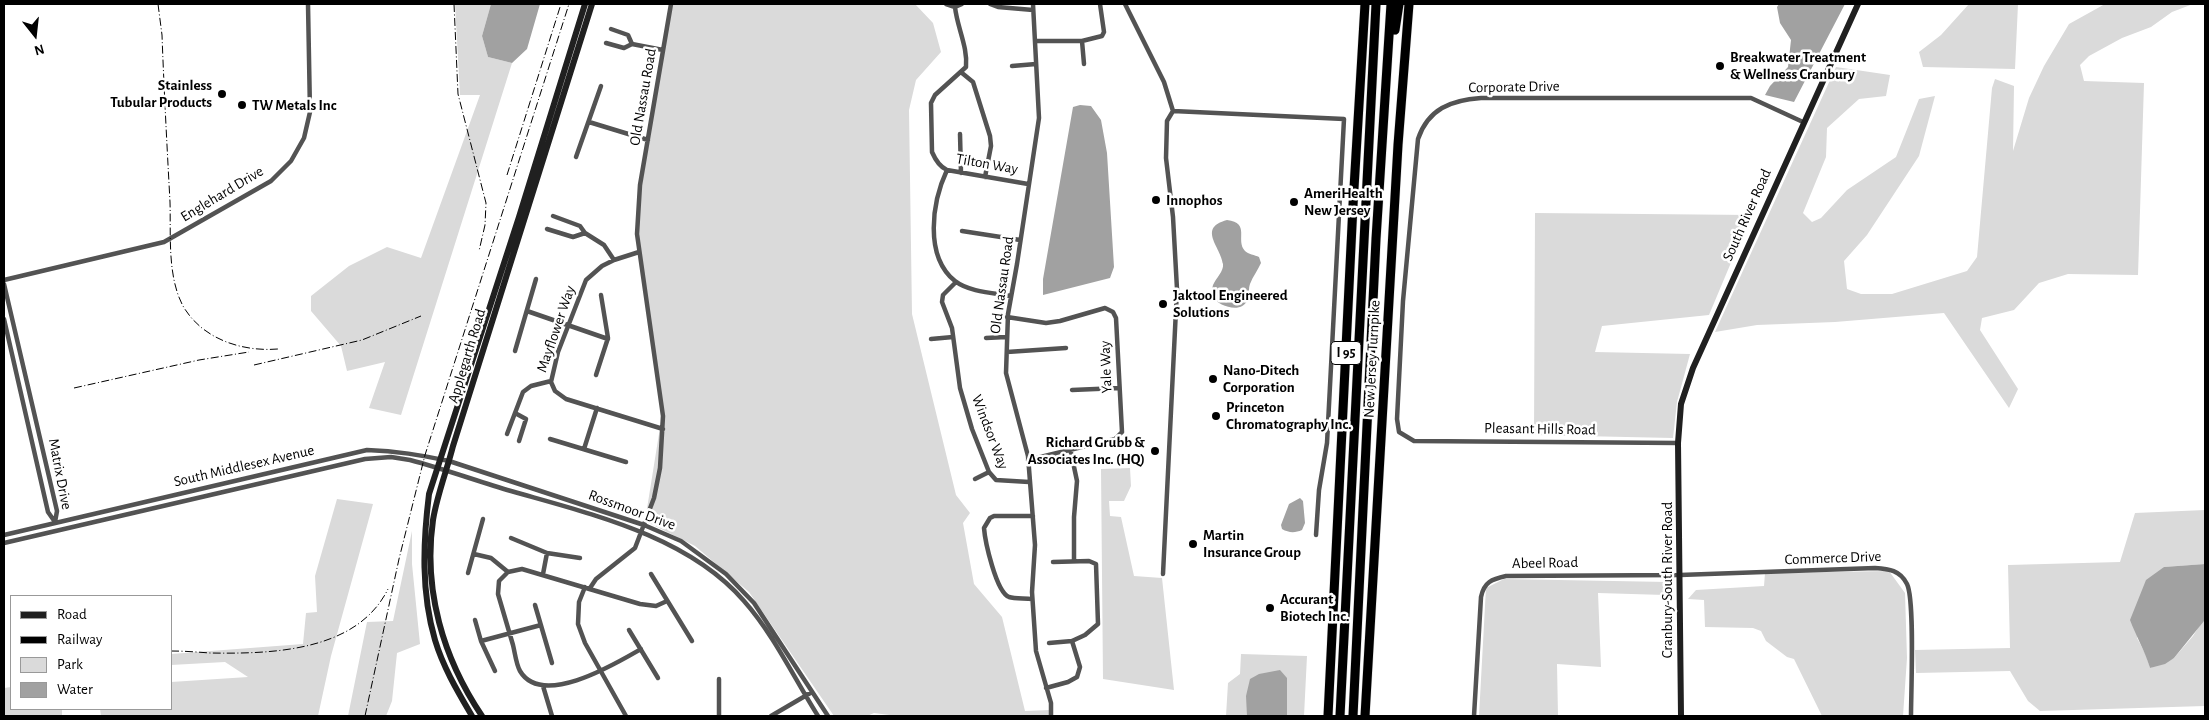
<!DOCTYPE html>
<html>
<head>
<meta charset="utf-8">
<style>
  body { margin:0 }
  #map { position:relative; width:2209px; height:720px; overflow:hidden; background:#fff; font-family:"Alegreya Sans",sans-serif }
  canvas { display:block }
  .frame { position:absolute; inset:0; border:5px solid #000; pointer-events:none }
  .legend { position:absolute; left:10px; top:595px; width:162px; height:115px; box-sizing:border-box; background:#fff; border:1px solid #999; margin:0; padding:6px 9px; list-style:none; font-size:15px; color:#000 }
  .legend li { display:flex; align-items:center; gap:10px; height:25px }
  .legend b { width:25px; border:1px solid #999 }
  .north { position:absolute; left:10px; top:10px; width:50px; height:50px; -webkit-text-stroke:4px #fff; paint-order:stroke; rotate:164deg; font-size:14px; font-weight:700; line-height:20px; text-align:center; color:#000 }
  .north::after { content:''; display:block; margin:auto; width:18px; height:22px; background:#000; clip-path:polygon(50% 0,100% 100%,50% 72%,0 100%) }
</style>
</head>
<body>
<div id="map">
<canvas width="2209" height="720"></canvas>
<div class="frame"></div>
<ul class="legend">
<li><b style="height:6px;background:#202020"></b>Road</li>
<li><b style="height:6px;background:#000"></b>Railway</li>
<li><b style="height:14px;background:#dadada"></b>Park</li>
<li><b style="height:14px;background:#a1a1a1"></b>Water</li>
</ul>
<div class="north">N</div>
</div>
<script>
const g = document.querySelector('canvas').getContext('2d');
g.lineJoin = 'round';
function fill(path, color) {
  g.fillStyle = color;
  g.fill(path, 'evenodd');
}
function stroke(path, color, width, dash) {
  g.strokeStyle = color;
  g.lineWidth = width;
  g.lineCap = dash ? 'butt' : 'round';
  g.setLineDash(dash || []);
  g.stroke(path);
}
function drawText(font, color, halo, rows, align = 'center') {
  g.font = font + ' "Alegreya Sans",sans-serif';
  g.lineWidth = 5;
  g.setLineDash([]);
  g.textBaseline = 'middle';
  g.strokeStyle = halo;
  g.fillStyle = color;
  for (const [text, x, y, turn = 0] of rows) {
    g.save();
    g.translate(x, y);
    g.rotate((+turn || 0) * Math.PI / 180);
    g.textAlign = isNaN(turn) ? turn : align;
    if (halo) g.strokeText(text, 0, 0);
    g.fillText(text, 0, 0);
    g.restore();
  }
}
fill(new Path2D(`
  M455,4H491L482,36L488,57L512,63L401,415L369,408L385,362L347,371L341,346L311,311V296L349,266L387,247L421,258L480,95H460Z
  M670,4H915L933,23L941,52L916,80L909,110L912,314L956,495L970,513L963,523L974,584L1002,617L1025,711L1050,710V716H897L874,713L867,716H834L749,592L695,546L645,521L662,415L636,223Z
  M1969,4H2018L2015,69L1923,67L1919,52L1941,35Z
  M2105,4H2193L2172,12L2151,27L2122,38L2089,56L2080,65L2084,81L2144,83L2138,275L2068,274L2039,283L2014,310L1982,318L1980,330L2018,389L2009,408L1944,313L1835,322L1757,325L1715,332L1836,67L1890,75L1886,96L1859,99L1827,128L1826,157L1803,213L1812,222L1821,218L1847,190L1896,157L1919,99L1935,96L1919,156L1867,235L1844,261L1847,289L1861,294H1892L1967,271L1977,257L1992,88L1995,79L2014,86L2013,151L2029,98L2044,66L2069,24Z
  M1535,213L1751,215L1709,315L1602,326L1595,352L1690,354L1677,402L1673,438L1534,435Z
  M1130,468L1131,486L1124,501H1109L1110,516L1121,517L1134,576L1162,578L1174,690L1103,679L1101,469Z
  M337,499L373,504L331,656L318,716H101L100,709H171V682L248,677L225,662L171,665V654L303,644L306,613L317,612L315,576Z
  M2205,510V564L2164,567L2137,638L2146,655L2150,668L2174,658L2193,636L2205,617V706L2040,711L2028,701L2010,671L1916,673L1915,650L2010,648L2008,565L2120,562L2135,513Z
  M412,531V564L420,644L397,653L392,701L386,716H348L367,622L393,621Z
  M1889,571L1905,593L1907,658L1903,716H1822L1794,659L1787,657L1766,641L1761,631L1753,628L1705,627L1704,600L1688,599L1696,590L1764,586L1765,573Z
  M1504,579L1668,582L1665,595L1598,593L1601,667L1557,664L1558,716H1479L1486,588Z
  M1241,654L1307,656L1304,716H1226L1228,683L1240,674Z
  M11,687V709H62V716H4V688Z`), '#dadada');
fill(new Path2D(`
  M491,4H540L527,49L512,63L488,57L482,36Z
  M1779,4H1845L1794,102L1765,95L1770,86L1788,67L1791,40L1780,23L1777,7Z
  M1080,105L1091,106L1101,120L1107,153L1114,267L1110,278L1043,295V279L1073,107Z
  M1227,220C1251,223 1235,240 1245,251C1248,254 1255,255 1259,257L1261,263C1258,270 1253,276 1250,284C1248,289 1250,294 1248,299C1242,315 1219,306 1212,297C1212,293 1212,288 1213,285C1216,278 1224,271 1223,264C1221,247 1197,228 1227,220Z
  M1300,498L1303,501L1305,523L1302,530C1295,533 1289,533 1282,529L1281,525L1289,504Z
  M2205,564L2204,621L2174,658L2165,664L2150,668C2145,651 2136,636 2130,620L2146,580L2164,567Z
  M1280,670L1287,678V716H1247L1246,696L1250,679L1259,674Z`), '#a1a1a1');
const motorway = new Path2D(`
  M1395,30L1399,4
  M1328,716L1353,205L1365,4
  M1340,716L1376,4
  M1353,716L1376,239L1391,4
  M1365,716L1398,145L1409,4`);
stroke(motorway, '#dbdbdb', 10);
stroke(new Path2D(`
  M946,4L955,7L962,4
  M990,4L998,7L1033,10
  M1033,4L1039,118L1017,264L1008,314L1006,373L1028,456L1035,545L1032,592L1036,651L1051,703V716
  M1125,4L1164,82L1173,111L1344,119L1327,443L1319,490L1316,535
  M955,7C957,27 968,47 966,67L935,95L931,103L932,152C935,159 940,167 947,170L1028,184
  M611,29L628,35L632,44L663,50
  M1035,41H1082L1102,36L1104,32L1100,4
  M1082,41L1084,64
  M606,43L624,48L632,44
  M1012,66L1036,64
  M962,73L973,82L990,136L991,146L985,177
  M589,122L648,140
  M960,134L961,173
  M576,157L601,86
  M947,170C932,202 924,256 955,281C969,292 994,293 1011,296
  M553,216L580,226L585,233L604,245L614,260
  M547,229L573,237L585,233
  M962,231L1020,240
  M639,252L614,260L602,266L586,280L558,352L551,382L555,391L566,399L663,429
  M4,280L164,242L271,181L291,161L304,138L310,112L308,4
  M956,282L943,295L942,302L952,328L960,388L972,429L989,472L996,480L1029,482
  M4,284L57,511L55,522
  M527,311L608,339
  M1007,317L1046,323L1060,321L1105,308L1113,312L1116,318L1122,432L1115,439L1028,460
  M4,319L48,512L55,522
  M986,338L1006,337
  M931,339L953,337
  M515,351L536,279
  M1007,352L1066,348
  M596,375L608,338L601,295
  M1072,390L1119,388
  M515,413L526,419L519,441
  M507,434L523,392L531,386L551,381
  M550,439L626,462
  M1678,443L1414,441L1399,432L1397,419L1403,301L1418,139C1428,109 1451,100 1481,98H1751L1803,122
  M1070,448L1077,481L1074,517V561
  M584,449L597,408
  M975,479L989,472
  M4,535L367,450C398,451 419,455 449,461L644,525L681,541L726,574L754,603L828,716
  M511,538L547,553L580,558
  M4,543L365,459L391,457L410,460C444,469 477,481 511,491C591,514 688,536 744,601C774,635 794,678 818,716
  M474,554L491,558L508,572
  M468,573L483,519
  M543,574L547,553
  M651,574L692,641
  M1163,574L1177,289L1173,217L1166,158L1167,121L1173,111
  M585,587L579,602L578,624L585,643L626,716
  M590,588L596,579L635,548L654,498L660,468L663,416L637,234L640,185L671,4
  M1032,599C1025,598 1015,599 1009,597C996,592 985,541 984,528L990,518L994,516H1033
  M535,605L552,663
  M475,620L481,641L495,671
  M629,630L658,678
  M481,641L541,625
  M1049,643L1072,641L1085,635L1098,624L1096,564L1089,561L1053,562
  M641,649C615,664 542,708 520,671C516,664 515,653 513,645C508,628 503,611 498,594L499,581L508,572L522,569L640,604L656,606L667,601
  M543,686L552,716
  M1046,688L1068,682L1077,677L1080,667L1072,641
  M719,716V679
  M771,716L812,692
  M1474,716L1481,597C1484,582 1492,579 1506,576L1680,575L1875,568C1889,569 1900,570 1907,584C1915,600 1911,693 1911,716`), '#535353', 4.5);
stroke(new Path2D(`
  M472,716C458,692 443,667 435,640C421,592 423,543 429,494L519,217L585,4
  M482,716C443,658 423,590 433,520C437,495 447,470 453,446L592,4
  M1681,716L1678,443L1681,404L1693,368L1858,4`), '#202020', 6);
stroke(motorway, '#000', 9);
stroke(new Path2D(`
  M158,4L162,35C164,90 167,146 170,202C171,234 167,276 183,306C202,339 242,352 278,349
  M454,4L458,94L486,203L485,225L479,251
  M507,175L561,4
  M254,365L362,340L421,316
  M74,388L199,360L249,352
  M171,651C184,651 197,652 210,653C271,654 357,652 388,589
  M365,716L399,559L425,455L569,4`), '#000', 1, [8, 2.5, 1, 2.5]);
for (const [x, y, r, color] of [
  [1720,66,5,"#000"],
  [222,94,5,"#000"],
  [242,105,5,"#000"],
  [1156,200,5,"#000"],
  [1294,202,5,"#000"],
  [1163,304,5,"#000"],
  [1213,379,5,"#000"],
  [1216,416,5,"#000"],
  [1155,451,5,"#000"],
  [1193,544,5,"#000"],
  [1270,608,5,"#000"]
]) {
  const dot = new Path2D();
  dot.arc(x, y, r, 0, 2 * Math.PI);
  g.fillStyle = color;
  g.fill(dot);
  stroke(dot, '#fff', 2);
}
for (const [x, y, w] of [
  [1346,353,30]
]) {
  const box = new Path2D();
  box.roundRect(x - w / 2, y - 11.5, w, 23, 4);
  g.fillStyle = '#fff';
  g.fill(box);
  stroke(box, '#000', 1);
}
drawText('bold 14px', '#000', null, [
  ["I 95",1346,353]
]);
drawText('bold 15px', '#000', '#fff', [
  ["Breakwater Treatment",1730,57],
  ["& Wellness Cranbury",1730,74],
  ["Stainless",212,85,"right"],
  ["Tubular Products",212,102,"right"],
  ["TW Metals Inc",252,105],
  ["AmeriHealth",1304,193],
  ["New Jersey",1304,210],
  ["Innophos",1166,200],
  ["Jaktool Engineered",1173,295],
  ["Solutions",1173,312],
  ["Nano-Ditech",1223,370],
  ["Corporation",1223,387],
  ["Princeton",1226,407],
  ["Chromatography Inc.",1226,424],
  ["Richard Grubb &",1145,442,"right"],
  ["Associates Inc. (HQ)",1145,459,"right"],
  ["Martin",1203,535],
  ["Insurance Group",1203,552],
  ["Accurant",1280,599],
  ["Biotech Inc.",1280,616]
], 'left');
drawText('15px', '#000', '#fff', [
  ["Corporate Drive",1514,87,-1],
  ["Old Nassau Road",643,97,-80],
  ["Tilton Way",987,164,10],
  ["Englehard Drive",222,194,-31],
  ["South River Road",1747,215,-66],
  ["Old Nassau Road",1002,285,-82],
  ["Mayflower Way",556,329,-71],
  ["Applegarth Road",467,356,-73],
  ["New Jersey Turnpike",1372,359,-87],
  ["Yale Way",1106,367,-92],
  ["Pleasant Hills Road",1540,429,1],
  ["Windsor Way",990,432,69],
  ["South Middlesex Avenue",244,466,-13],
  ["Matrix Drive",60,474,79],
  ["Rossmoor Drive",632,510,20],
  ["Commerce Drive",1833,558,-2],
  ["Abeel Road",1545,563,-1],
  ["Cranbury-South River Road",1667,580,-90]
]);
</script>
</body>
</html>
